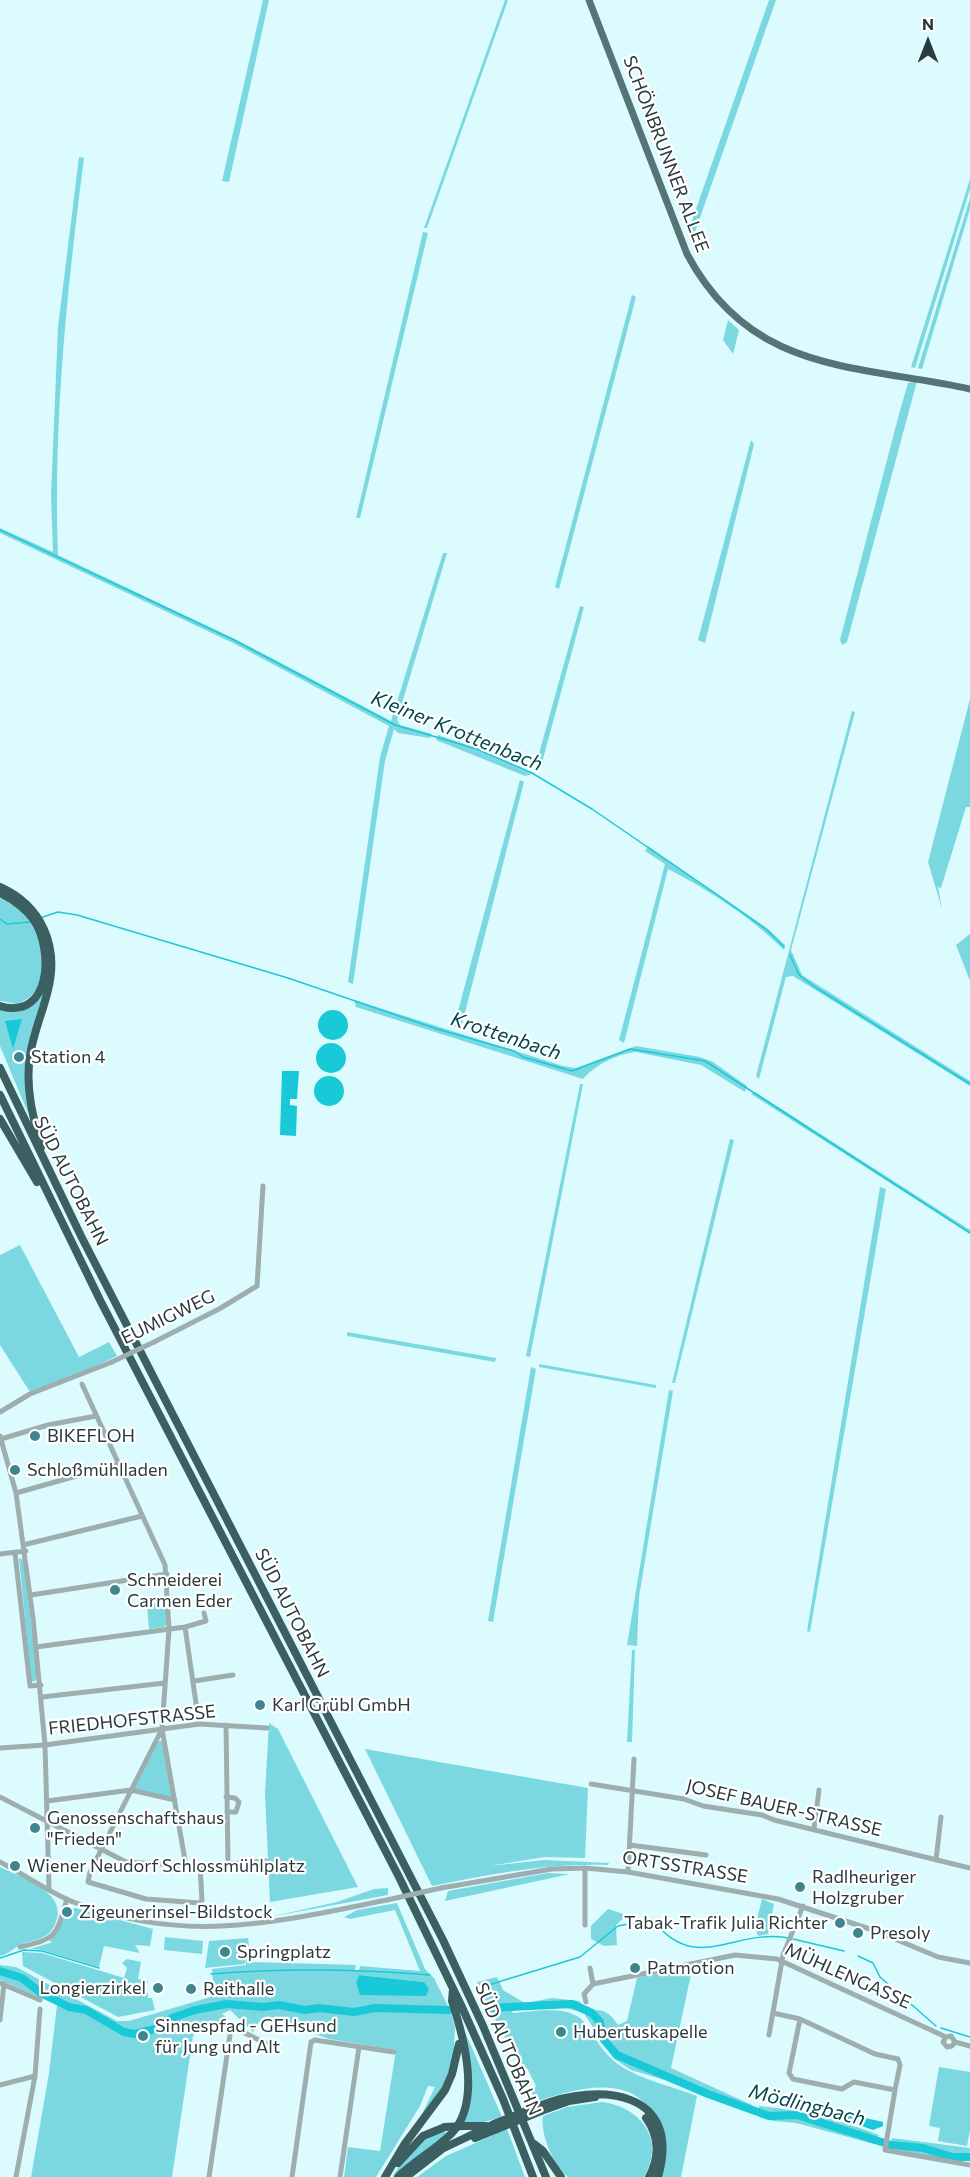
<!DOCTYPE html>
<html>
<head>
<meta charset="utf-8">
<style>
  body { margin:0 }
  #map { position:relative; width:970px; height:2177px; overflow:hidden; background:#dcfbfe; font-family:Commissioner,sans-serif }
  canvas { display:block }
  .north { position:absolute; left:898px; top:12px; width:60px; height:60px; -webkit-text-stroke:4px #fff; paint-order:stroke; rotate:0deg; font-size:16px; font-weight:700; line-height:24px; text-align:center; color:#2b3a3c }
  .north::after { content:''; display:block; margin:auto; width:21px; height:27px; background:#2b3a3c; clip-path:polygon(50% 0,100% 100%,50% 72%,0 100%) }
</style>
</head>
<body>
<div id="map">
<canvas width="970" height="2177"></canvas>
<div class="north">N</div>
</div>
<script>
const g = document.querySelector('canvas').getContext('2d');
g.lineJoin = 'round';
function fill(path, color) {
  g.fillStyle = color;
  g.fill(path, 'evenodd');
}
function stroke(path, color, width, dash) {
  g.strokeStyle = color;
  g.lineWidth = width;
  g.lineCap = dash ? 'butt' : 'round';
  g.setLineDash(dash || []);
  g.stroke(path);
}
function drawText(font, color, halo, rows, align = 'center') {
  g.font = font + ' Commissioner,sans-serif';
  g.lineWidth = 4.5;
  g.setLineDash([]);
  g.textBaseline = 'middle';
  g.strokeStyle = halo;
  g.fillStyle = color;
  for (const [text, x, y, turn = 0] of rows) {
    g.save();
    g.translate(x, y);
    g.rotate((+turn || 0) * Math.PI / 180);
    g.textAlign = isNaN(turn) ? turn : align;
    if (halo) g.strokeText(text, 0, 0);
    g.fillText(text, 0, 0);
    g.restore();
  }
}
fill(new Path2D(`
  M263,0H269L229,182L222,181Z
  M505,0H508L427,228H424Z
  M769,0H776L695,232L689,229Z
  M79,157L84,158C67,290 53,422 58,555L239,641L391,721L443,553H447L397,720L400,725L432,734L430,738L398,733L394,729L385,761L353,984L348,982L380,757L389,726L235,644L0,533V528L53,552L51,495L58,327Z
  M970,179V189L915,368L911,367Z
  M970,198V209L922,369L918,368Z
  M423,232L428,233L360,518H356Z
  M632,295L636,297L559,589L555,587Z
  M728,320L739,330L733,354L723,340Z
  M917,381L847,642L842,645L840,640L899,414L908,383Z
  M751,440L754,444L705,643L698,640Z
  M580,606L584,607L540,770L535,768Z
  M970,699V807H966L941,888L938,887L942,909L928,862Z
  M852,711L855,712L791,950L802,975L970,1081V1086L793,976L786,977L759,1079L756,1076Z
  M438,735L470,746L532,774L525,776L436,740Z
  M520,780L524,782L461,1028L454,1026Z
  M648,846L767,928L785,945L784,950C752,918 709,890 668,869L624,1043L619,1040L665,864L645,851Z
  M0,898C8,903 17,907 25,913C44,930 49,973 34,993C30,998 23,1001 18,1004L0,1001Z
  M970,934V981L956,945Z
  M49,979L30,1039L31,1120L0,1046V1007L27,1005Z
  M354,1000L563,1066L576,1068L636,1046L700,1057L713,1062L747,1086L745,1092L701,1065L636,1052C617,1054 595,1065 583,1079L356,1007Z
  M580,1084H583L530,1357L526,1356Z
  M755,1092L970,1230V1234L751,1094Z
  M730,1139L734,1140L675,1383H672Z
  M880,1187L886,1189L810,1632L807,1631Z
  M20,1245L79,1357L109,1342L117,1356L67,1380L30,1392L0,1345V1255Z
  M347,1332L496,1358L495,1362L347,1336Z
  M539,1364L656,1385V1388L539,1367Z
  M531,1367L536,1369L493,1622L488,1621Z
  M669,1390L673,1391L639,1597L637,1646L627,1645Z
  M19,1558L24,1560L37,1678L34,1682L31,1680Z
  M166,1602L167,1624L164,1627L149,1629L147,1605Z
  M632,1650H635L632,1742H627Z
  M269,1723L278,1729L358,1887L270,1902L265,1793Z
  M158,1741H162L172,1795L170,1798L134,1789Z
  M365,1749L588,1788L585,1858L545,1857L489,1866L544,1860L609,1863L608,1865C547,1863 491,1874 432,1886Z
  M0,1867C21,1877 68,1892 56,1922C50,1938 39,1939 24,1943C15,1946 10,1954 0,1956Z
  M548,1873L570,1874L445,1901L448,1891Z
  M388,1888V1895L269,1917L337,1902L374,1889Z
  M762,1899L774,1904L768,1934L758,1936L755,1927Z
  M397,1903L425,1969L434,1978L451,2012L455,2027L453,2062L442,2091L421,2116L435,2087L428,2086L420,2106L376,2177H344L348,2147L380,2151L396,2050L329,2039L276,2020L259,2022L253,2032L230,2010L222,2014L229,2019L208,2024L193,2036L172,2177H31L49,2073L57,2005L0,1980V1965L16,1967L117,2021H129L214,1996L212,1969L246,1965L244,1951L245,1964L205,1968L209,1941L248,1938L251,1962L356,1965L355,1971L359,1970L360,1966L420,1971L395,1910L350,1919L344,1917L357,1910ZM359,1975L424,1982H356Z
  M76,1908L153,1929L150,1946L135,1945L140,1953L104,1946L99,1967L42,1950L30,1949L53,1942L49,1941L59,1929L68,1909Z
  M608,1909L627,1915L616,1925L617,1945L604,1946L591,1939V1926Z
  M165,1937L203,1941L202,1954L164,1950Z
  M22,1952L42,1953L124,1978L127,1968L122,1963L127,1959L141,1962L138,1979L148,1981L146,1986L132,1987L148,1993V1998H152L155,2010L118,2017L23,1966Z
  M693,1965L671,2068L752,2105L751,2113L668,2081L631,2070L613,2058L585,2015L586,2007L592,2011C605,2008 611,2015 618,2025L627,2021L637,1978Z
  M497,1977L503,1990L525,2003L552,1998L579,2001L584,2006L582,2012L565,2008H514L512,2013C533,2012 569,2004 584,2022C596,2038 602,2053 619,2065C641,2080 672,2086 697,2096L681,2177H662C667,2157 665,2145 657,2127C654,2121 651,2112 647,2106C622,2074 566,2091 536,2102L531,2092L536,2086L527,2068L521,2069C507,2039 491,2013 477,1982Z
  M463,2027L502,2117L484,2122L463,2123C479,2094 467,2057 463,2027Z
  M939,2067L970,2072V2130L967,2146L938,2141L940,2128L929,2126Z
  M602,2102C641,2107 666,2140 644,2177H568C553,2166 540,2133 543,2116L567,2107Z
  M759,2106C801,2110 840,2120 879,2135L874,2144L796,2123L773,2121L759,2117Z
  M450,2129L439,2141L392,2177C406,2156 419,2140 442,2130L445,2133Z
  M507,2129L525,2177H417L446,2156Z
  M892,2138L970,2148L969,2161H952L890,2148Z`), '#7bd8e1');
fill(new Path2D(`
  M318 1025a15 15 0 1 1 30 0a15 15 0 1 1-30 0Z
  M22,1019L13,1049L5,1021Z
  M316 1058a15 15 0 1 1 30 0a15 15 0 1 1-30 0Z
  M282,1071H299L297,1099H290V1105L297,1106L296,1136L280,1135Z
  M314 1091a15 15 0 1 1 30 0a15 15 0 1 1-30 0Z
  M359,1975L424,1982L429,1989L426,1996L360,1995L356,1982Z
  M848,2114L883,2122V2126L873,2130L847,2121Z`), '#1ac9d8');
stroke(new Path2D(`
  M0,530L232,639L395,725L477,749L532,773L592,809L716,894L767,930L784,947
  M40,918L58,912L77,915L288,978L437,1029L514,1051L523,1057L572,1071L630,1049L705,1061L970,1233
  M0,919L7,924L30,922
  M790,955L799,975L815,987L970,1084
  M793,1939L844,1951
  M858,1956L873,1963L880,1977L936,2026
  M0,1958L24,1950L42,1951L99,1968
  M211,1974C284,1968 356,1969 430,1975
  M485,1986L580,1957L618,1926L652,1919C696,1976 732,1928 788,1938
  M941,2028L970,2037`), '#1ac9d8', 1.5);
stroke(new Path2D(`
  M0,1971L22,1978L41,1993L69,2007L86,2010L124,2032L134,2034L159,2028L172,2018L195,2010L227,2004L263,2007L279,2005L305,2010L319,2008L354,2012L375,2008L449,2010
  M490,2008L572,2004L592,2013L600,2022L604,2040L617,2055L708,2094L769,2116L797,2115L891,2145L923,2148L952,2157H970`), '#1ac9d8', 8);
stroke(new Path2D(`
  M154,1342L219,1309L257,1286L263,1186
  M82,1384L165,1565L169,1629L162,1729L186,1866
  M0,1412L30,1394L112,1362
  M0,1436L16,1493L33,1618L45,1745L49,1888
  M1,1439L48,1425L96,1416
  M16,1493L119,1464
  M23,1545L142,1516
  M15,1553L30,1686L41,1685
  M0,1554L26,1551
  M31,1595L167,1574
  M185,1627L199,1724
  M36,1647L185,1627L206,1621L204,1613
  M194,1681L233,1675
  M42,1697L165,1683
  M226,1725L228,1864
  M162,1729L90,1872L88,1882L146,1899L200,1903L202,1900L200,1866
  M0,1748L45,1745L199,1724L267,1728
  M591,1784L684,1799L703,1806L762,1815L774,1820L970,1868
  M0,1797L126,1862L200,1866L266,1861
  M226,1797L235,1798L239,1802L236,1812H227
  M47,1801L131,1790L175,1800
  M814,1829L819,1790
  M630,1845L706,1855
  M936,1860L941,1817
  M0,1862C24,1874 53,1895 76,1903C187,1945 277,1922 387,1900
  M585,1868V1925
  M628,1872L634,1759
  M441,1888L552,1869L585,1868L628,1872L778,1899L876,1931L938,1957L970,1963
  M20,1947C58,1938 56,1936 67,1899
  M590,1968L593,1984
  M0,1983L40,2000
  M586,2002L584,1994L593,1984L735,1955L777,1959L946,2037L951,2036L955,2042L970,2046
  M773,2013L800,2019L875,2054L898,2059L900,2065L895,2090L854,2082L842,2089L793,2079L789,2073L800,2019
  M0,2020L4,1984
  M769,2035L783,1955L803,1906
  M946,2037L943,2042L947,2047L952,2046L955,2042
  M0,2085L35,2076
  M895,2090L885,2150L970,2165
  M16,2177L35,2076L40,2009
  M209,2177L231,2028H235L269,2045
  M292,2177L311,2042L315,2040L394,2052
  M340,2177L359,2047`), '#9eaeaf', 5);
stroke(new Path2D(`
  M589,0L687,254C751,374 854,364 970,389`), '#567376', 7);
stroke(new Path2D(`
  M0,887C42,906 59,946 48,990C43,1012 33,1033 30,1056C25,1087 33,1117 41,1147
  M0,893C12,899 25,908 33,919C54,948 52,1021 0,1006
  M0,1068L81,1236L443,1940L483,2026L546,2177
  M0,1095L100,1300L399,1877L461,2005L503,2099L533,2177
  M0,1119L37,1182
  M539,2106C599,2082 683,2090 658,2177
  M541,2111L569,2101L595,2097
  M646,2118C659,2136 660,2157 649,2177
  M465,2126H486
  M475,2138L497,2129
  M534,2144L543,2151L561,2177
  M398,2163L423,2136L445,2127
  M385,2177L404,2145L445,2090L452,2074L459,2044
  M398,2177C414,2161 435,2150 451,2134C482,2103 464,2038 452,2001L453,1989
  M406,2177L442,2149L494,2124`), '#3c5f62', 8);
stroke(new Path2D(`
  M112,1362L154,1342
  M387,1900L441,1888`), '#9eaeaf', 5);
stroke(new Path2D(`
  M494,2124L539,2106
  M445,2127L465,2126
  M497,2129L541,2111`), '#3c5f62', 8);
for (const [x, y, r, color] of [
  [19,1057,6,"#3e868d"],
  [35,1436,6,"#3e868d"],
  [15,1470,6,"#3e868d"],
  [115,1590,6,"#3e868d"],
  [260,1705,6,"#3e868d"],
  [35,1828,6,"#3e868d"],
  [15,1866,6,"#3e868d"],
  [800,1887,6,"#3e868d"],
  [67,1912,6,"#3e868d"],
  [840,1923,6,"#3e868d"],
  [858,1933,6,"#3e868d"],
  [225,1952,6,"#3e868d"],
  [635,1968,6,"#3e868d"],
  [158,1988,6,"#3e868d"],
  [191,1989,6,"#3e868d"],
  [561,2032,6,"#3e868d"],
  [143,2036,6,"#3e868d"]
]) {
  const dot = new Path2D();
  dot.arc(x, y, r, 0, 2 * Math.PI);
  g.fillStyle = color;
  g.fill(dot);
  stroke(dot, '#fff', 2);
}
drawText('18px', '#2b3a3c', '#fff', [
  ["SCHÖNBRUNNER ALLEE",666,154,69],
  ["SÜD AUTOBAHN",71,1181,63],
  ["EUMIGWEG",168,1317,-26],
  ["SÜD AUTOBAHN",292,1613,63],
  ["FRIEDHOFSTRASSE",132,1720,-6],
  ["JOSEF BAUER-STRASSE",784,1808,13],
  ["ORTSSTRASSE",685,1867,9],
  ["MÜHLENGASSE",848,1976,24],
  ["SÜD AUTOBAHN",508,2049,67]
]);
drawText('18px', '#2b3a3c', '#fff', [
  ["Station 4",31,1057],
  ["BIKEFLOH",47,1436],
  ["Schloßmühlladen",27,1470],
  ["Schneiderei",127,1580],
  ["Carmen Eder",127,1601],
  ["Karl Grübl GmbH",272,1705],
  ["Genossenschaftshaus",47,1818],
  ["\"Frieden\"",47,1839],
  ["Wiener Neudorf Schlossmühlplatz",27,1866],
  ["Radlheuriger",812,1877],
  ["Holzgruber",812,1898],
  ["Zigeunerinsel-Bildstock",79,1912],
  ["Tabak-Trafik Julia Richter",828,1923,"right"],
  ["Presoly",870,1933],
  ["Springplatz",237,1952],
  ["Patmotion",647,1968],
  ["Longierzirkel",146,1988,"right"],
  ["Reithalle",203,1989],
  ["Sinnespfad - GEHsund",155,2026],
  ["für Jung und Alt",155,2047],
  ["Hubertuskapelle",573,2032]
], 'left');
drawText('italic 20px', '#00474c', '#fff', [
  ["Kleiner Krottenbach",457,731,22],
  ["Krottenbach",506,1036,18],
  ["Mödlingbach",807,2105,14]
]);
</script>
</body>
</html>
